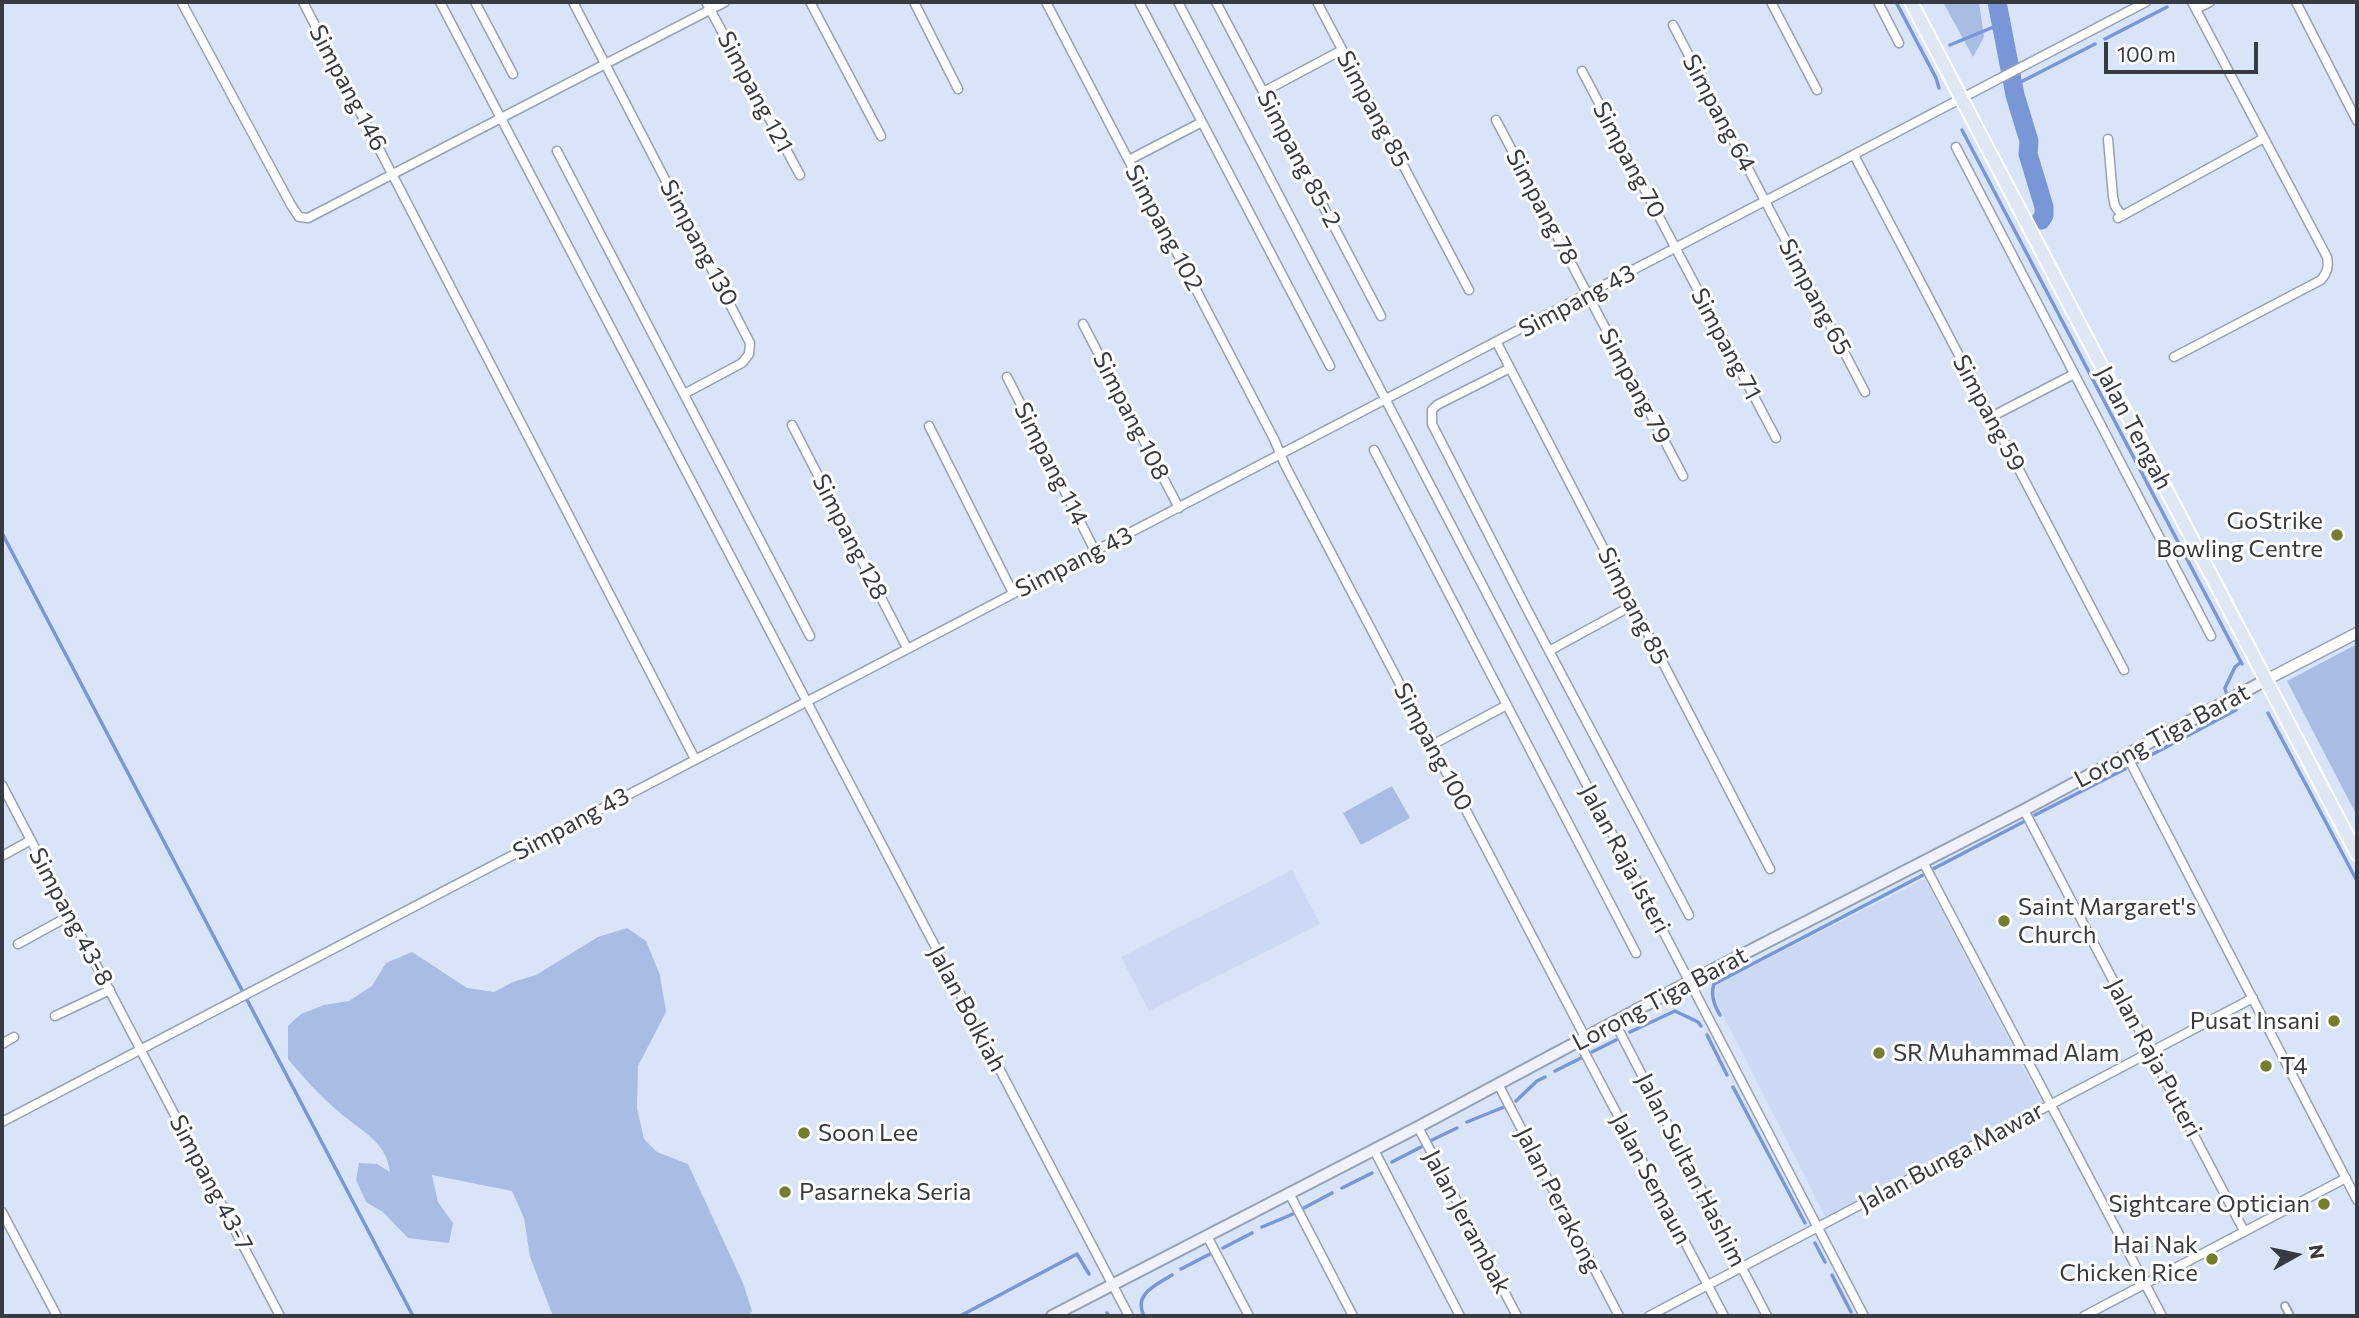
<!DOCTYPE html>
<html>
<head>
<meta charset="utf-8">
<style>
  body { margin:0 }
  #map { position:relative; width:2359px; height:1318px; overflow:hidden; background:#d9e4f9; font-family:Commissioner,sans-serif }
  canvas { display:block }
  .frame { position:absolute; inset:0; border:4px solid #363b43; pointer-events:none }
  .north { position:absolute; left:2261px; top:1220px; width:70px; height:70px; -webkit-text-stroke:5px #fff; paint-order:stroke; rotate:81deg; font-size:19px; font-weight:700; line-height:28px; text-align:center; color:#363b43 }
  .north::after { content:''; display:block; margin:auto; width:24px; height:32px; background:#363b43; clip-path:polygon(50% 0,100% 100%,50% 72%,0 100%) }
  .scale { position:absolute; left:2104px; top:42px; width:154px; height:32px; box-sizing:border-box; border:4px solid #363b43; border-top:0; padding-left:9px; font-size:21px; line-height:24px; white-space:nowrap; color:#363b43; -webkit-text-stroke:5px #fff; paint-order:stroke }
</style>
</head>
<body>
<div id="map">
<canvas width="2359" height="1318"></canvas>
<div class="frame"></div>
<div class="north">N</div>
<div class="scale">100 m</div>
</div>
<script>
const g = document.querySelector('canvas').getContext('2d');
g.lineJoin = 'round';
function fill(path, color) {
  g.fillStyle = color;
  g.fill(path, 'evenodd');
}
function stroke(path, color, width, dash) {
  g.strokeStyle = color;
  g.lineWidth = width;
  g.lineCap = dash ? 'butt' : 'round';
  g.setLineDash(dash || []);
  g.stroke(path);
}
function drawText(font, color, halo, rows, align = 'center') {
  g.font = font + ' Commissioner,sans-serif';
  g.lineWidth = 6;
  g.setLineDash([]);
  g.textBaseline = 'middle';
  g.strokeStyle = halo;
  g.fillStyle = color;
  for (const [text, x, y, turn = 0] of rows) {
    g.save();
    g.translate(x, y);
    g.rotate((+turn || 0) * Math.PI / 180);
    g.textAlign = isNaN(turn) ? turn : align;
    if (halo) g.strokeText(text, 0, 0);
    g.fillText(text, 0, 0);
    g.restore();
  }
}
fill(new Path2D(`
  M1292,870L1320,924L1149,1011L1121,957Z
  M1925,879L2042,1103L1826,1218L1717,1003L1715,992L1717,984Z`), '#cbd9f5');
fill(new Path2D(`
  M1943,2H1979L1984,37L1973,57Z
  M2357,644V816L2287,681Z
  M1392,786L1410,818L1361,845L1343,813Z
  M627,928L646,941L660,975L666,1012L638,1066L637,1108L644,1139L657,1152L688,1164L743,1283L752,1311L748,1316H553L530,1257L524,1218L512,1191L432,1175L438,1202L453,1223L449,1243L408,1238L383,1212L366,1202L356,1180L359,1163L377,1164L390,1172C386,1140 360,1131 338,1111C320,1096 303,1077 288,1059V1026L301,1014L324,1005L349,1001L372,986L386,963L412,952L467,988L494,992L513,982L536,975L598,937Z`), '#a8bce4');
stroke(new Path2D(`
  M1896,2L1936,78L1939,88
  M2105,39L2167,7
  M1950,45L1991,28L2002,27
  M2013,86L2095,44
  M1962,130L2242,664
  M2,533L413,1316
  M2226,692L2225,688L2235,667L2241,662
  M2268,713L2357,881
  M2138,762L2236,710
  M2035,815L2125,769
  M1933,869L2025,821
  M1720,1015C1714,1005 1710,995 1714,984L1925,874
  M1630,1032L1675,1011L1698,1022L1701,1026
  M1707,1035L1727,1075
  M1592,1052L1616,1040
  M1555,1071L1581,1058
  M1733,1087L1805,1223
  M1516,1101L1537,1081L1545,1077
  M1467,1122L1504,1107
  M1430,1141L1457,1128
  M1392,1162L1421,1147
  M1342,1188L1372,1173
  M1302,1209L1332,1193
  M1262,1227L1293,1214
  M1815,1243L1825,1262
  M1223,1248L1252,1233
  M1181,1269L1210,1254
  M1832,1275L1851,1312
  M1107,1313L1109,1316
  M960,1316L1077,1254L1089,1274
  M1144,1316C1133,1294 1156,1285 1172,1275`), '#7997d6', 3.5);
stroke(new Path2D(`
  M1997,2L2015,95L2029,141L2028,154L2044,207V215L2041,220`), '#7997d6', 19);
const pedestrian = new Path2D(`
  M2285,1306L2290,1316`);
const minor = new Path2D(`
  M303,2L695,759
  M440,2L1129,1316
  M475,2L513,74
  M573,2L750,343L749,354L742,363L684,394
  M706,2L800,175
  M810,2L881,136
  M914,2L958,89
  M1046,2L1274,439L1285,465L1586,1039
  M1139,2L1330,366
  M1178,2L1864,1316
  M1216,2L1381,316
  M1317,2L1469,290
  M1771,2L1817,90
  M1878,2L1899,43
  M2296,2L2357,121
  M182,3L291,205L299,217L308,218L725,2
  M2196,9L2210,2
  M1673,25L1865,392
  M1582,71L1776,438
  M1263,92L1342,50
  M1496,120L1683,476
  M2108,139L2113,197L2115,206L2122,216
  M1956,147L2211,636
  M557,151L810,636
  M1854,155L2124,670
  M1129,160L1202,122
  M2118,218L2264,138
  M1083,324L1179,508
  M1497,343L1770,869
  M2174,357L2321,280C2327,273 2329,267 2327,257L2192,2
  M1510,368L1437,405L1432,410V424L1530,615L1689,915
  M1007,377L1095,551
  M1991,417L2074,374
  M792,425L907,648
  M929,426L1013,593
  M1374,450L1636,953
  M1549,651L1633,605
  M1432,745L1507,705
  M2127,756L2357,1200
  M2,785L280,1316
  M2024,810L2244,1231
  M2,856L31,840
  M1923,862L2162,1316
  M18,944L71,915
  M55,1016L110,990
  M1615,1023L1767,1316
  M1579,1042L1724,1316
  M2,1044L14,1037
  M1498,1084L1619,1316
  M2,1122C715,747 1432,378 2146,2
  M1418,1127L1517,1316
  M1374,1150L1460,1316
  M1289,1193L1353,1316
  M2,1212L57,1316
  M1207,1236L1249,1316
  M1649,1316L2253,998
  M2084,1316L2346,1178`);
const tertiary = new Path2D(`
  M2266,680L2357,633`);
const secondary = new Path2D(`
  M1052,1316L1418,1127L1689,982L2024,810L2266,680`);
const primary = new Path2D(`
  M1911,2L2357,854`);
stroke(pedestrian, '#96a1b5', 10);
stroke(minor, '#96a1b5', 11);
stroke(tertiary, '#96a1b5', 13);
stroke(secondary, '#96a1b5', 14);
stroke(primary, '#fff', 16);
stroke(pedestrian, '#fff', 6);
stroke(minor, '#fff', 8);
stroke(tertiary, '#fff', 10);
stroke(secondary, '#eff2fa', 10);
stroke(primary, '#dfe6f4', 12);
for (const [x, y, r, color] of [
  [2337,535,7,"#737f2c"],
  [2004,921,7,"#737f2c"],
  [2334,1021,7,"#737f2c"],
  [1879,1053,7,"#737f2c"],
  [2266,1066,7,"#737f2c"],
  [804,1133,7,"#737f2c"],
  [785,1192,7,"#737f2c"],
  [2324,1204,7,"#737f2c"],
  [2212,1259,7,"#737f2c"]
]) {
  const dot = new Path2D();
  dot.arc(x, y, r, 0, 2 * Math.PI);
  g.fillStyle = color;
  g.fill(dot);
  stroke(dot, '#fff', 2.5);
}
drawText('24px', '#363b43', '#fff', [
  ["Simpang 146",348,88,62],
  ["Simpang 121",755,92,62],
  ["Simpang 85",1373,109,62],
  ["Simpang 64",1719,113,62],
  ["Simpang 85-2",1299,159,62],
  ["Simpang 70",1629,160,62],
  ["Simpang 78",1542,207,62],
  ["Simpang 102",1164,228,62],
  ["Simpang 130",699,243,62],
  ["Simpang 65",1815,297,62],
  ["Simpang 43",1577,301,-28],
  ["Simpang 71",1726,344,62],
  ["Simpang 79",1635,386,62],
  ["Simpang 59",1989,413,62],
  ["Simpang 108",1131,416,63],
  ["Jalan Tengah",2134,428,62],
  ["Simpang 114",1051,464,63],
  ["Simpang 128",850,537,63],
  ["Simpang 43",1074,562,-27],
  ["Simpang 85",1633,606,63],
  ["Lorong Tiga Barat",2162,736,-28],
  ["Simpang 100",1433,747,62],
  ["Simpang 43",571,824,-28],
  ["Jalan Raja Isteri",1625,859,62],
  ["Simpang 43-8",71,917,62],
  ["Lorong Tiga Barat",1660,999,-28],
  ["Jalan Bolkiah",967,1009,62],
  ["Jalan Raja Puteri",2154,1058,62],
  ["Jalan Bunga Mawar",1951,1157,-28],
  ["Jalan Sultan Hashim",1691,1170,63],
  ["Jalan Semaun",1651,1179,62],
  ["Simpang 43-7",211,1183,62],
  ["Jalan Perakong",1558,1200,63],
  ["Jalan Jerambak",1467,1222,62]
]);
drawText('24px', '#363b43', '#fff', [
  ["GoStrike",2323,521,"right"],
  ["Bowling Centre",2323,549,"right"],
  ["Saint Margaret's",2018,907],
  ["Church",2018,935],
  ["Pusat Insani",2320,1021,"right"],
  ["SR Muhammad Alam",1893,1053],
  ["T4",2280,1066],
  ["Soon Lee",818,1133],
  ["Pasarneka Seria",799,1192],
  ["Sightcare Optician",2310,1204,"right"],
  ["Hai Nak",2198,1245,"right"],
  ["Chicken Rice",2198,1273,"right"]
], 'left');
</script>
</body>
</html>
